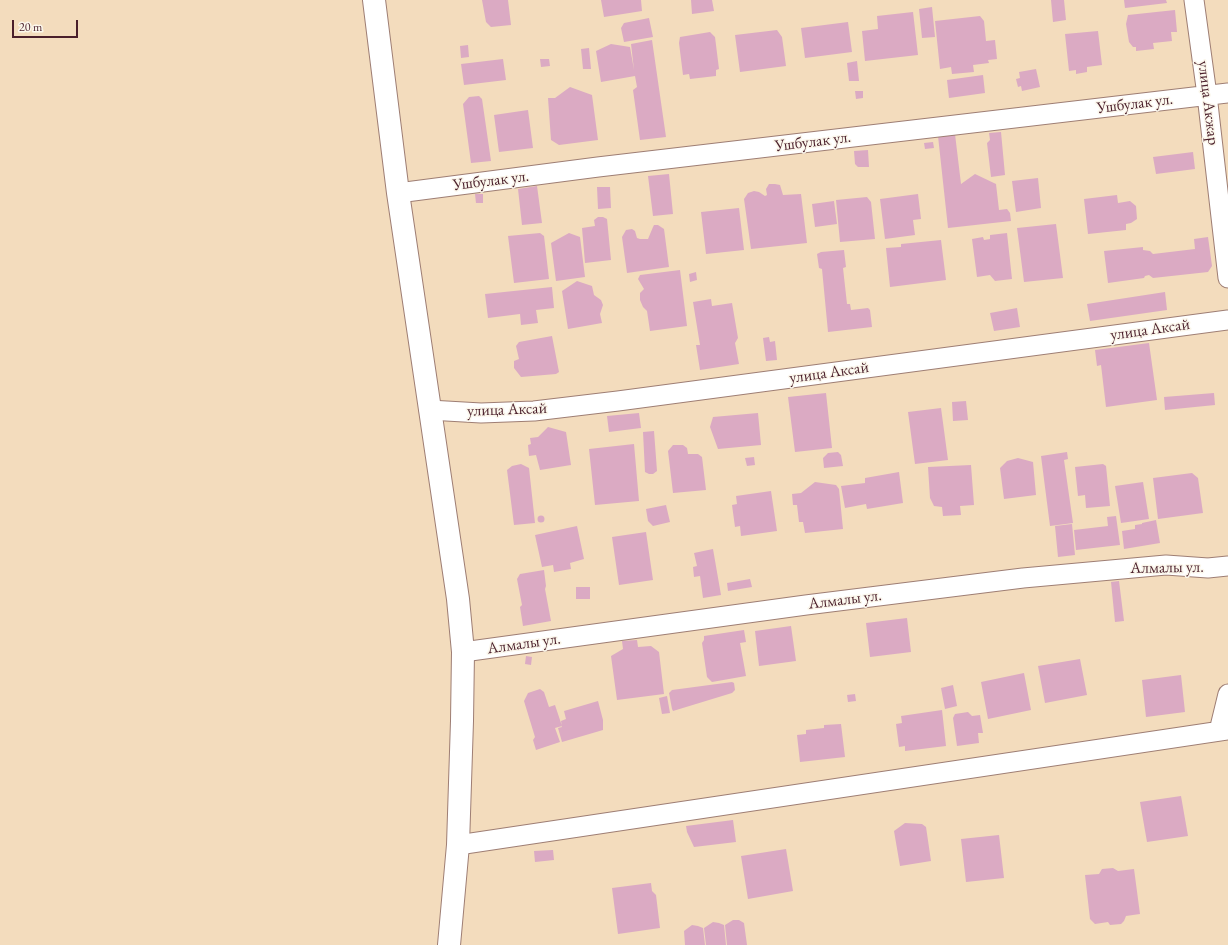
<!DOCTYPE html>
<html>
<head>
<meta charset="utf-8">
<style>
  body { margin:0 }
  #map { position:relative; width:1228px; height:945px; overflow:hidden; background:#f3dcbd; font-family:"EB Garamond",serif }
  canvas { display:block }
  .scale { position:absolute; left:12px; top:20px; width:66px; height:18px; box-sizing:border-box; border:2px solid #4a1f2b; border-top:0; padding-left:5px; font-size:12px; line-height:14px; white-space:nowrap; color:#4a1f2b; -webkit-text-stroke:3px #fbf7ec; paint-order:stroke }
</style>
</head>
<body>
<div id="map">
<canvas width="1228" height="945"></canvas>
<div class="scale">20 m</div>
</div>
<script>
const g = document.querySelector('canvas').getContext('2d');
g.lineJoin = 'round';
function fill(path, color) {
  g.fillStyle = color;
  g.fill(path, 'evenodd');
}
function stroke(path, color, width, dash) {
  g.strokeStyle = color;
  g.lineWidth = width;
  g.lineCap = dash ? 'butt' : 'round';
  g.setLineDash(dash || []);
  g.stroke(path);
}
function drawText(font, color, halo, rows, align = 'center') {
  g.font = font + ' "EB Garamond",serif';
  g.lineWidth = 3;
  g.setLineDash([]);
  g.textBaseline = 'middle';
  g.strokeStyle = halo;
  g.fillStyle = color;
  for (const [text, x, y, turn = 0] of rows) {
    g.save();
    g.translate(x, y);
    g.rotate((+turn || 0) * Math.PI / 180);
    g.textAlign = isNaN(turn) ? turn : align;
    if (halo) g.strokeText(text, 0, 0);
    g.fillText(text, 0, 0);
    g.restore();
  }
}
fill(new Path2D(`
  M482,0H508L511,25L491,27L486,22Z
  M601,0H641L642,11L604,17Z
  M691,0H712L714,11L692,14Z
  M1051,0H1064L1066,20L1053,22Z
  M1124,0H1166L1167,3L1125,8Z
  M932,7L935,37L922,38L919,9Z
  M1175,10L1177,32H1171L1172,41L1153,43L1154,49L1136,51V47H1133L1129,42L1126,24L1128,15Z
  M913,12L918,55L865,61L862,31L878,29L877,16Z
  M980,16L984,21L986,41L995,40L997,59L988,60L989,63L973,65L974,72L952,74L951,67L940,69L935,21Z
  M649,18L653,37L624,42L621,28L624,23Z
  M848,22L852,52L805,58L801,28Z
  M777,30L782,37L786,66L740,72L735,35Z
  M1098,31L1102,65L1087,67V72L1076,74V70L1069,71L1065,34Z
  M710,32L715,37L719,69L716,70V76L690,79L689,74L683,75L679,43L680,37Z
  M652,40L666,137L640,140L633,90L637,87L635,76L601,82L596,51L611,44L630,47L634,70L631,44Z
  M468,45L469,57L461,58L460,46Z
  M589,48L591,69H583L581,49Z
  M503,59L506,80L464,85L461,64Z
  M540,59H549L550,66L541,67Z
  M857,61L859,81H849L847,63Z
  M1036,69L1040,87L1022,91L1021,86L1018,87L1016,79L1020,78L1019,72Z
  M983,75L985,93L949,98L947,80Z
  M570,87L592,95L598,140L559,145L551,140L548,98H555Z
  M855,91H863V98L856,99Z
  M479,96L482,99L491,161L471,163L463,104L469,97Z
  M528,110L533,148L499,152L494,115Z
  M1001,132L1005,175L991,177L987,143L990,140L989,133Z
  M955,134L961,184L975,174L996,184L999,210L1007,209L1010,213L1011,221L948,228L938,136Z
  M933,142L934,148L925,149L924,143Z
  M868,150L869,167H858L855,164L854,151Z
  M1193,152L1195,169L1156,174L1153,157Z
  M669,174L673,214L653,216L648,176Z
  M1038,178L1041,208L1016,212L1012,181Z
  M769,184H775L780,185L783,195L801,194L807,243L751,249L744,199L748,193L754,191L759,192L765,196L767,195L766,189Z
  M537,186L542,223L522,225L518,189Z
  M597,187H610L611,208L598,209Z
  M475,194H483V203H476Z
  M918,194L921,219L913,220L915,235L885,239L880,199Z
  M1117,195L1118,203L1130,201L1136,206L1137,219L1131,223L1126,224V230L1088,234L1084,199Z
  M867,197L871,202L875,239L840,242L836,200Z
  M834,201L837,224L815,227L812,204Z
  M739,208L744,250L706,254L701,212Z
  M598,217H603L607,219L611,260L585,263L582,228L595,226L594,220Z
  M1056,224L1063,278L1024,282L1017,228Z
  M654,225H658L664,229L669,267L627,273L622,237L626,230L632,229L635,231L637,238L640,239H648L653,227Z
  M540,233L544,236L549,279L514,283L508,236Z
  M569,233L580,237L585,277L556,281L551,243Z
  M1007,233L1012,279L995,281L990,275L977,277L972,239L983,237L984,240L990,239V235Z
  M1208,237L1212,266L1208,272L1153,278L1149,275L1145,276L1144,278L1108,283L1104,251L1143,247V250L1150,251L1153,254L1195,249L1194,239Z
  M941,240L946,280L890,287L886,248L901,247V244Z
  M844,250L846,267L843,268L847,304H850L851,310L868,308L870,310L872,327L828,332L822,269L819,268L817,254L821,252Z
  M680,270L687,326L650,331L647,311L643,307L640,300V293L644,289L638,279L640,275Z
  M696,272L697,280L690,282L689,274Z
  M577,281L592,286L594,295L601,300L603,305L600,314L602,323L568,329L562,291Z
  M552,287L554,308L536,310L538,323L521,325L520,314L488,318L485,294Z
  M1165,292L1167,310L1090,321L1087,304Z
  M711,299L712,306L732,303L738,338L735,343L739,364L700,370L696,345H700L693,302Z
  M1017,308L1020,327L994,331L990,313Z
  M552,336L559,372L556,374L521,377L514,368V361L519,359L516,346L519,342Z
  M769,337L770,342L775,341L777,360L766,361L763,338Z
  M1149,343L1157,400L1106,407L1101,365L1097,366L1095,350Z
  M826,393L832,448L795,452L788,397Z
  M1214,393L1215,405L1165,410L1164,397Z
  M966,401L968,420L953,421L952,402Z
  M941,408L948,460L915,464L908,412Z
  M639,413L641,428L609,432L607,416Z
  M758,413L761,445L718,449L710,427L713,417Z
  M548,427L566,432L571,465L540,470L536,455L529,456L528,445L531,444L530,438L538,437Z
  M654,431L657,471L653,474H649L645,472L643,432Z
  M634,444L639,501L595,505L589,449Z
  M673,445H683L687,448L688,454H698L702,457L706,490L673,493L668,451Z
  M838,452L841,455L843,466L824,468L823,458L828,453Z
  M1067,452L1068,459L1064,460L1073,523L1050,526L1041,456Z
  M754,457L755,465L747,466L745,458Z
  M1018,458L1033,462L1036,495L1004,499L1000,468L1007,461Z
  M521,464L529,468L535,523L514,525L507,470L512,466Z
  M1103,464L1106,466L1110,506L1086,508L1085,495L1078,496L1075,467Z
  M971,465L974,505L960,506L961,515L943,516L942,507L934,506L930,498L928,467Z
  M899,472L903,503L867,509L866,504L845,508L841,486L865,483V478Z
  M1192,473L1198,478L1203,513L1158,519L1153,478Z
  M815,482L836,485L839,489L843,529L805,533L803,522H799L797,505H793L792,494L801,493Z
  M1143,482L1149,519L1121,523L1115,486Z
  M771,491L777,531L741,536L740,526L735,527L732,505L737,504L736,496Z
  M666,505L670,522L653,526L648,521L646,509Z
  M537.5 519a3.5 3.5 0 1 1 7 0a3.5 3.5 0 1 1-7 0Z
  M1116,516L1120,545L1076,550L1074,530L1108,526L1107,517Z
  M1156,520L1160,543L1124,549L1122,531L1135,529V525L1142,524V523Z
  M1072,524L1075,555L1058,557L1055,526Z
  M577,526L584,559L570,563L571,569L554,572L553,565L542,567L535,535Z
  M646,532L653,580L619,585L612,537Z
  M713,549L721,595L703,598L700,576L694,577L693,567L697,566L694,553Z
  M544,570L546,586L545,589L551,621L523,626L520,607L522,605L517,579L520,574Z
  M750,579L752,587L728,591L727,583Z
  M1119,581L1124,621L1115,622L1111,582Z
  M576,587H590V599H576Z
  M907,618L911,652L870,657L866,623Z
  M791,626L796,661L759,666L755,631Z
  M744,630L746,642L740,643L746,676L712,682L707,677L702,643L704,640V636Z
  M637,640L638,647L651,646L659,652L664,694L617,700L611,656L623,649L622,641Z
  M526,656L532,657L531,665L525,664Z
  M1080,659L1087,695L1045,703L1038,666Z
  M1024,673L1031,710L988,719L981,682Z
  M1181,675L1185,712L1146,717L1142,680Z
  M732,682L734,683L735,690L732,693L673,711L672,709L669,693L672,690Z
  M953,685L957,706L945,709L941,688Z
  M540,689L544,692L549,707L555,705L562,726L555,728L560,742L536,750L533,740L535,737L524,701L528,693Z
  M855,694L856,701L848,702L847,695Z
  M667,696L670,713L662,714L659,698Z
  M598,701L603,720V730L562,742L558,728L562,727L561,721L566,719L564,711Z
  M942,710L946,746L905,751V746L899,747L896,724L902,723L901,716Z
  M968,712L972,716L980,715L983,733H978L979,743L957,746L953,718L955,714Z
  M841,724L845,757L800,762L797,735L806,734V730L824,728V725Z
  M1181,796L1188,836L1147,842L1140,802Z
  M733,820L736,842L694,847L687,832L686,826Z
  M905,823L922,824L926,827L931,861L900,866L894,831Z
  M999,835L1004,878L966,882L961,839Z
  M786,849L793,891L748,899L741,856Z
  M553,850L554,860L535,862L534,851Z
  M1113,868L1118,871L1134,869L1140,914L1126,916L1124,921L1121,924L1110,925L1108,922L1095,924L1090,919L1085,875L1099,874L1102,869Z
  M651,883L652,891L656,895L660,928L618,934L612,888Z
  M733,920H739L744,923L747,945H727L725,925Z
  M713,922L719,923L724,925L726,945H706L704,928Z
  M692,925L698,926L703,928L705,945H685L684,931Z`), '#dbaac3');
const minor = new Path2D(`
  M1194,0L1207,95L1228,278
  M398,193L598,167L1228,93
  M429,410L481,413L534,411L618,401L1228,320
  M463,652L806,605L1023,578L1166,565L1208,568L1228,566
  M1219,731L1228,694
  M458,845L1228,730`);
const secondary = new Path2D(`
  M374,0L398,193L458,599L463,652L462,721L458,845L449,945`);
stroke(minor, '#9e7e74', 21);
stroke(secondary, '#9e7e74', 24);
stroke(minor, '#fff', 19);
stroke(secondary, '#fff', 22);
drawText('16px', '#4a1f2b', '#fbf7ec', [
  ["улица Акжар",1208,103,83],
  ["Ушбулак ул.",1135,104,-7],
  ["Ушбулак ул.",813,142,-7],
  ["Ушбулак ул.",491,181,-7],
  ["улица Аксай",1150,330,-8],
  ["улица Аксай",829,373,-8],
  ["улица Аксай",507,410,-2],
  ["Алмалы ул.",1167,568,-1],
  ["Алмалы ул.",845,600,-7],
  ["Алмалы ул.",524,644,-8]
]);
</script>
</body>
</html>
